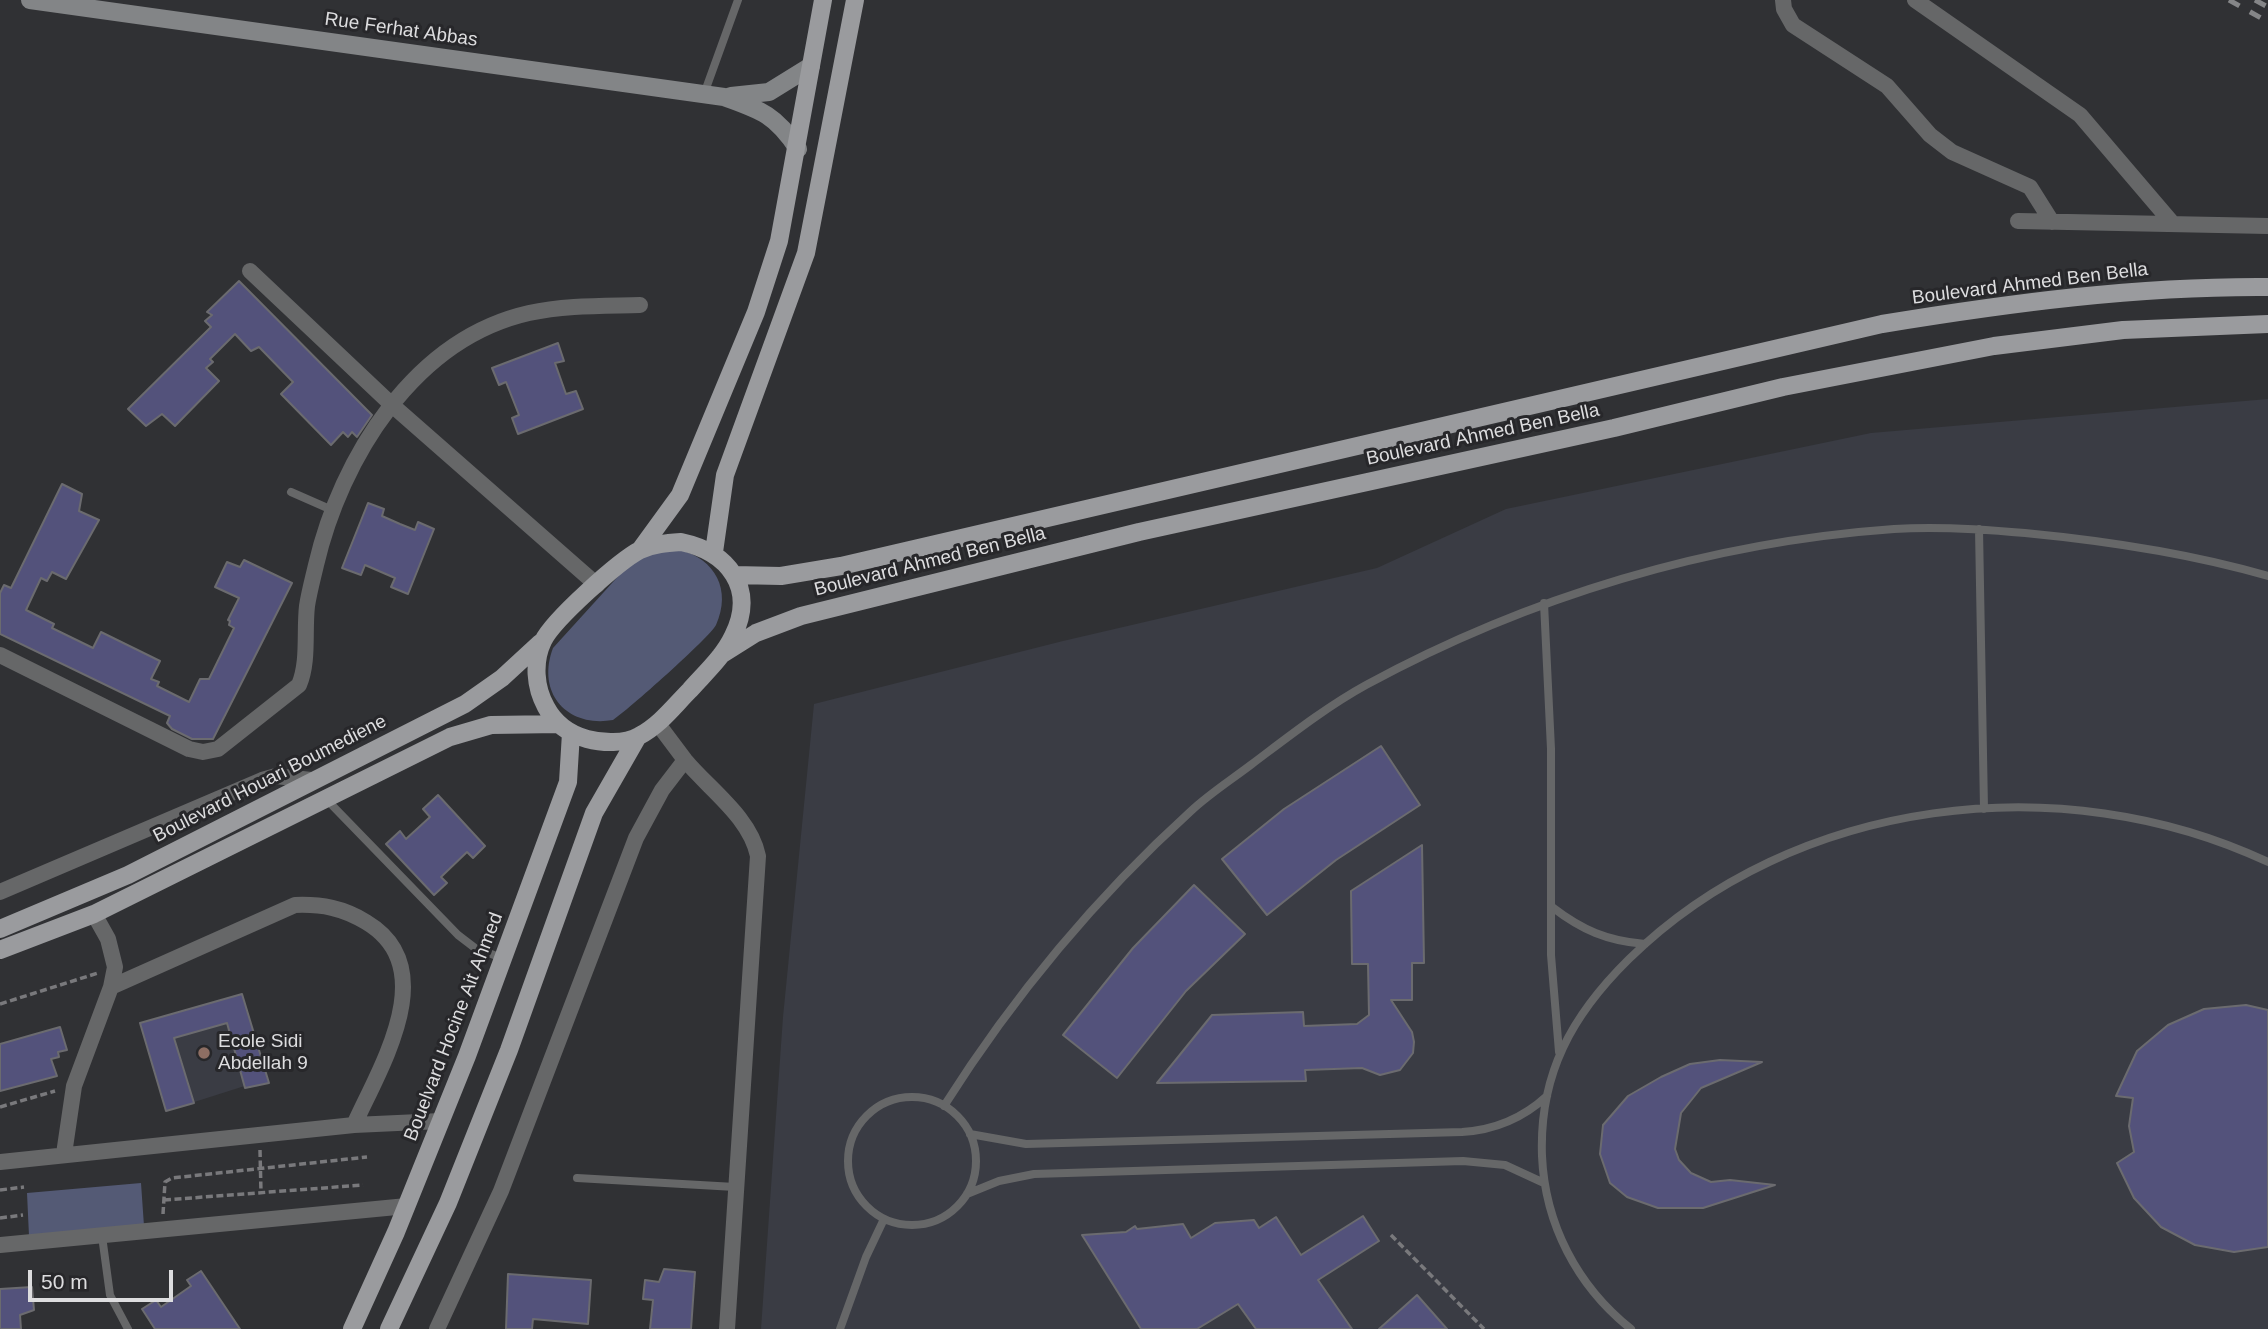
<!DOCTYPE html>
<html>
<head>
<meta charset="utf-8">
<style>
  body { margin:0 }
  #map { position:relative; width:2268px; height:1329px; overflow:hidden; background:#303134; font-family:Arial,sans-serif }
  canvas { display:block }
  .scale { position:absolute; left:28px; top:1270px; width:145px; height:32px; box-sizing:border-box; border:4px solid #dddddf; border-top:0; padding-left:9px; font-size:21px; line-height:24px; white-space:nowrap; color:#dddddf; -webkit-text-stroke:5px #27272a; paint-order:stroke }
</style>
</head>
<body>
<div id="map">
<canvas width="2268" height="1329"></canvas>
<div class="scale">50 m</div>
</div>
<script>
const g = document.querySelector('canvas').getContext('2d');
g.lineJoin = 'round';
function fill(path, color) {
  g.fillStyle = color;
  g.fill(path, 'evenodd');
}
function stroke(path, color, width, dash) {
  g.strokeStyle = color;
  g.lineWidth = width;
  g.lineCap = dash ? 'butt' : 'round';
  g.setLineDash(dash || []);
  g.stroke(path);
}
function drawText(font, color, halo, rows, align = 'center') {
  g.font = font + ' Arial,sans-serif';
  g.lineWidth = 6;
  g.setLineDash([]);
  g.textBaseline = 'middle';
  g.strokeStyle = halo;
  g.fillStyle = color;
  for (const [text, x, y, turn = 0] of rows) {
    g.save();
    g.translate(x, y);
    g.rotate((+turn || 0) * Math.PI / 180);
    g.textAlign = isNaN(turn) ? turn : align;
    if (halo) g.strokeText(text, 0, 0);
    g.fillText(text, 0, 0);
    g.restore();
  }
}
fill(new Path2D(`
  M2268,399V1329H761L783,1017L814,704L1063,641L1377,568L1506,509L1871,433Z
  M242,994L269,1083L255,1086L254,1083L166,1111L140,1023Z`), '#3a3c44');
fill(new Path2D(`
  M680,550C715,559 732,590 716,625C710,637 627,711 613,720C567,728 536,693 553,648L633,560L648,553Z
  M141,1183L144,1226L29,1236L27,1193Z`), '#545a75');
const building = new Path2D(`
  M239,281L372,415L357,437L352,432L348,437L343,432L331,445L281,394L293,382L259,347L251,351L235,334L210,359L213,362L206,368L219,381L175,426L162,414L146,426L128,409L211,327L205,321L212,315L207,312Z
  M558,343L564,361L555,363L566,394L576,391L583,409L518,434L512,418L519,415L506,382L499,385L492,368Z
  M62,484L82,494L79,511L99,520L66,579L52,572L47,581L41,578L26,610L54,624L52,628L93,648L101,632L160,661L151,679L159,682L157,686L189,702L200,679H209L234,628L229,625L230,621L228,620L239,598L215,587L227,562L240,567L244,560L292,583L213,739H192L172,729L167,723L170,716L0,634V593L4,585L11,588Z
  M368,503L384,509L382,516L400,524L415,530L418,522L434,529L408,594L391,587L395,578L365,565L361,575L342,568Z
  M1381,746L1420,805L1336,860L1267,915L1222,859L1284,809Z
  M438,795L485,846L473,858L467,852L441,877L447,883L434,895L386,844L400,831L406,839L430,817L423,809Z
  M1422,845L1424,963H1412V1000H1391L1412,1032L1414,1042L1413,1053L1400,1070L1380,1075L1362,1068L1305,1070L1306,1081L1157,1083L1212,1015L1303,1012L1304,1026L1357,1024L1369,1015L1368,964H1352L1351,891Z
  M1194,885L1245,934L1186,991L1117,1078L1063,1035L1133,948Z
  M242,994L269,1083L245,1088L227,1023L174,1038L194,1103L166,1111L140,1023Z
  M2246,1005L2268,1010V1247L2234,1252L2195,1245L2161,1227L2134,1198L2117,1163L2134,1152L2129,1126L2133,1098L2116,1096L2137,1051L2168,1025L2204,1009Z
  M60,1027L67,1050L58,1052L59,1057L51,1059L57,1076L0,1091V1044Z
  M1720,1060L1762,1062L1701,1088L1681,1113L1675,1149L1679,1160L1691,1173L1711,1182L1730,1180L1775,1185L1703,1208H1658L1627,1197L1610,1183L1600,1154L1603,1125L1628,1096L1661,1077L1690,1064Z
  M1363,1216L1379,1241L1318,1280L1352,1329H1256L1238,1304L1197,1329H1141L1082,1235L1126,1232L1135,1226L1137,1229L1183,1224L1191,1238L1215,1223L1254,1220L1259,1228L1276,1217L1301,1255Z
  M664,1269L695,1272L691,1329H650L653,1300L643,1299L645,1280L659,1282Z
  M201,1271L240,1329H155L142,1309L156,1300L161,1307L191,1286L187,1280Z
  M508,1274L591,1280L588,1324L533,1319L532,1329H506Z
  M32,1287L34,1310L20,1315L21,1329H0V1289Z
  M1417,1295L1447,1329H1379Z`);
fill(building, '#53527b');
stroke(building, '#6b6b6f', 2);
stroke(new Path2D(`
  M0,1004L98,973
  M0,1107L55,1091
  M260,1150L261,1193
  M0,1190L24,1187
  M164,1200L363,1185
  M163,1214L165,1182L172,1178L367,1157
  M0,1218L23,1215
  M1391,1235L1484,1329`), '#79797c', 3.5, [7, 3.5]);
stroke(new Path2D(`
  M704,94L738,0
  M291,492L332,510
  M1979,529L1984,809
  M1544,603L1551,749V955L1559,1052
  M327,800L458,935L475,948L502,958
  M1552,907C1582,930 1607,941 1645,944
  M848 1161a64 64 0 1 1 128 0a64 64 0 1 1-128 0Z
  M944,1106C1013,997 1095,898 1191,811C1209,794 1231,780 1252,764C1288,737 1326,707 1366,685C1528,597 1710,542 1894,529C1938,526 1982,529 2025,533C2108,541 2189,553 2268,576
  M970,1134L1026,1144L1462,1132C1495,1130 1522,1119 1547,1096
  M577,1178L735,1187
  M967,1194L999,1181L1034,1174L1463,1161L1505,1165L1544,1183
  M102,1236L110,1295L128,1329
  M840,1329L866,1257L884,1219
  M1631,1329C1577,1286 1545,1224 1542,1156C1539,1074 1572,1015 1629,959C1794,797 2062,765 2268,862`), '#666768', 8);
stroke(new Path2D(`
  M1783,0L1784,9L1793,25L1887,86L1930,135L1952,152L2030,187L2052,222
  M1915,0L2080,115L2173,224
  M2018,221L2268,226
  M250,271L392,405L597,585
  M0,655L189,749L203,752L218,749L299,685C309,661 304,632 307,606C309,593 313,578 316,565C341,458 414,339 529,313C565,305 603,306 640,305
  M658,724C667,736 676,748 685,760C710,790 750,817 758,856L727,1329
  M0,892L262,780L276,776L311,780
  M111,987L295,905C322,904 343,908 366,922C443,968 380,1067 354,1125
  M64,1154L74,1086L111,987L115,967L108,939L94,914
  M0,1162L354,1125L441,1121
  M0,1245L407,1206
  M437,1329L501,1191L636,838L662,790L685,760`), '#666768', 16);
stroke(new Path2D(`
  M30,0L724,97C761,110 776,115 798,149
  M731,96L769,92L811,66`), '#838587', 18);
stroke(new Path2D(`
  M681,542C728,552 757,588 733,636C723,657 705,673 690,690C674,706 660,725 639,736C625,744 602,743 587,739C569,734 555,724 546,707C535,687 533,662 543,641C553,620 619,561 640,550C653,544 667,543 681,542Z
  M640,550L680,495L756,312L779,241L823,0
  M714,552L725,475L806,253L855,0
  M734,575L781,576L841,566L1882,324C2010,303 2138,286 2268,287
  M721,655L756,633L801,616L1139,532L1614,428L1783,387L1994,346L2123,330L2268,324
  M0,929L128,875L465,704L502,678L540,643
  M0,950L94,914L450,737L491,725L559,724
  M352,1329L396,1232L467,1056L568,782L571,733
  M389,1329L448,1203L509,1050L594,813L637,738`), '#9a9b9e', 18);
stroke(new Path2D(`
  M2229,0L2268,22
  M2255,0L2268,7`), '#858688', 5, [12, 12]);
for (const [x, y, r, color] of [
  [204,1053,7,"#8d6e63"]
]) {
  const dot = new Path2D();
  dot.arc(x, y, r, 0, 2 * Math.PI);
  g.fillStyle = color;
  g.fill(dot);
  stroke(dot, '#27272a', 2.5);
}
drawText('19px', '#dddddf', '#27272a', [
  ["Rue Ferhat Abbas",401,30,8],
  ["Boulevard Ahmed Ben Bella",2030,284,-7],
  ["Boulevard Ahmed Ben Bella",1483,435,-12],
  ["Boulevard Ahmed Ben Bella",930,562,-14],
  ["Boulevard Houari Boumediene",270,779,-27],
  ["Bouelvard Hocine Ait Ahmed",454,1027,-69]
]);
drawText('19px', '#dddddf', '#27272a', [
  ["Ecole Sidi",218,1042],
  ["Abdellah 9",218,1064]
], 'left');
</script>
</body>
</html>
